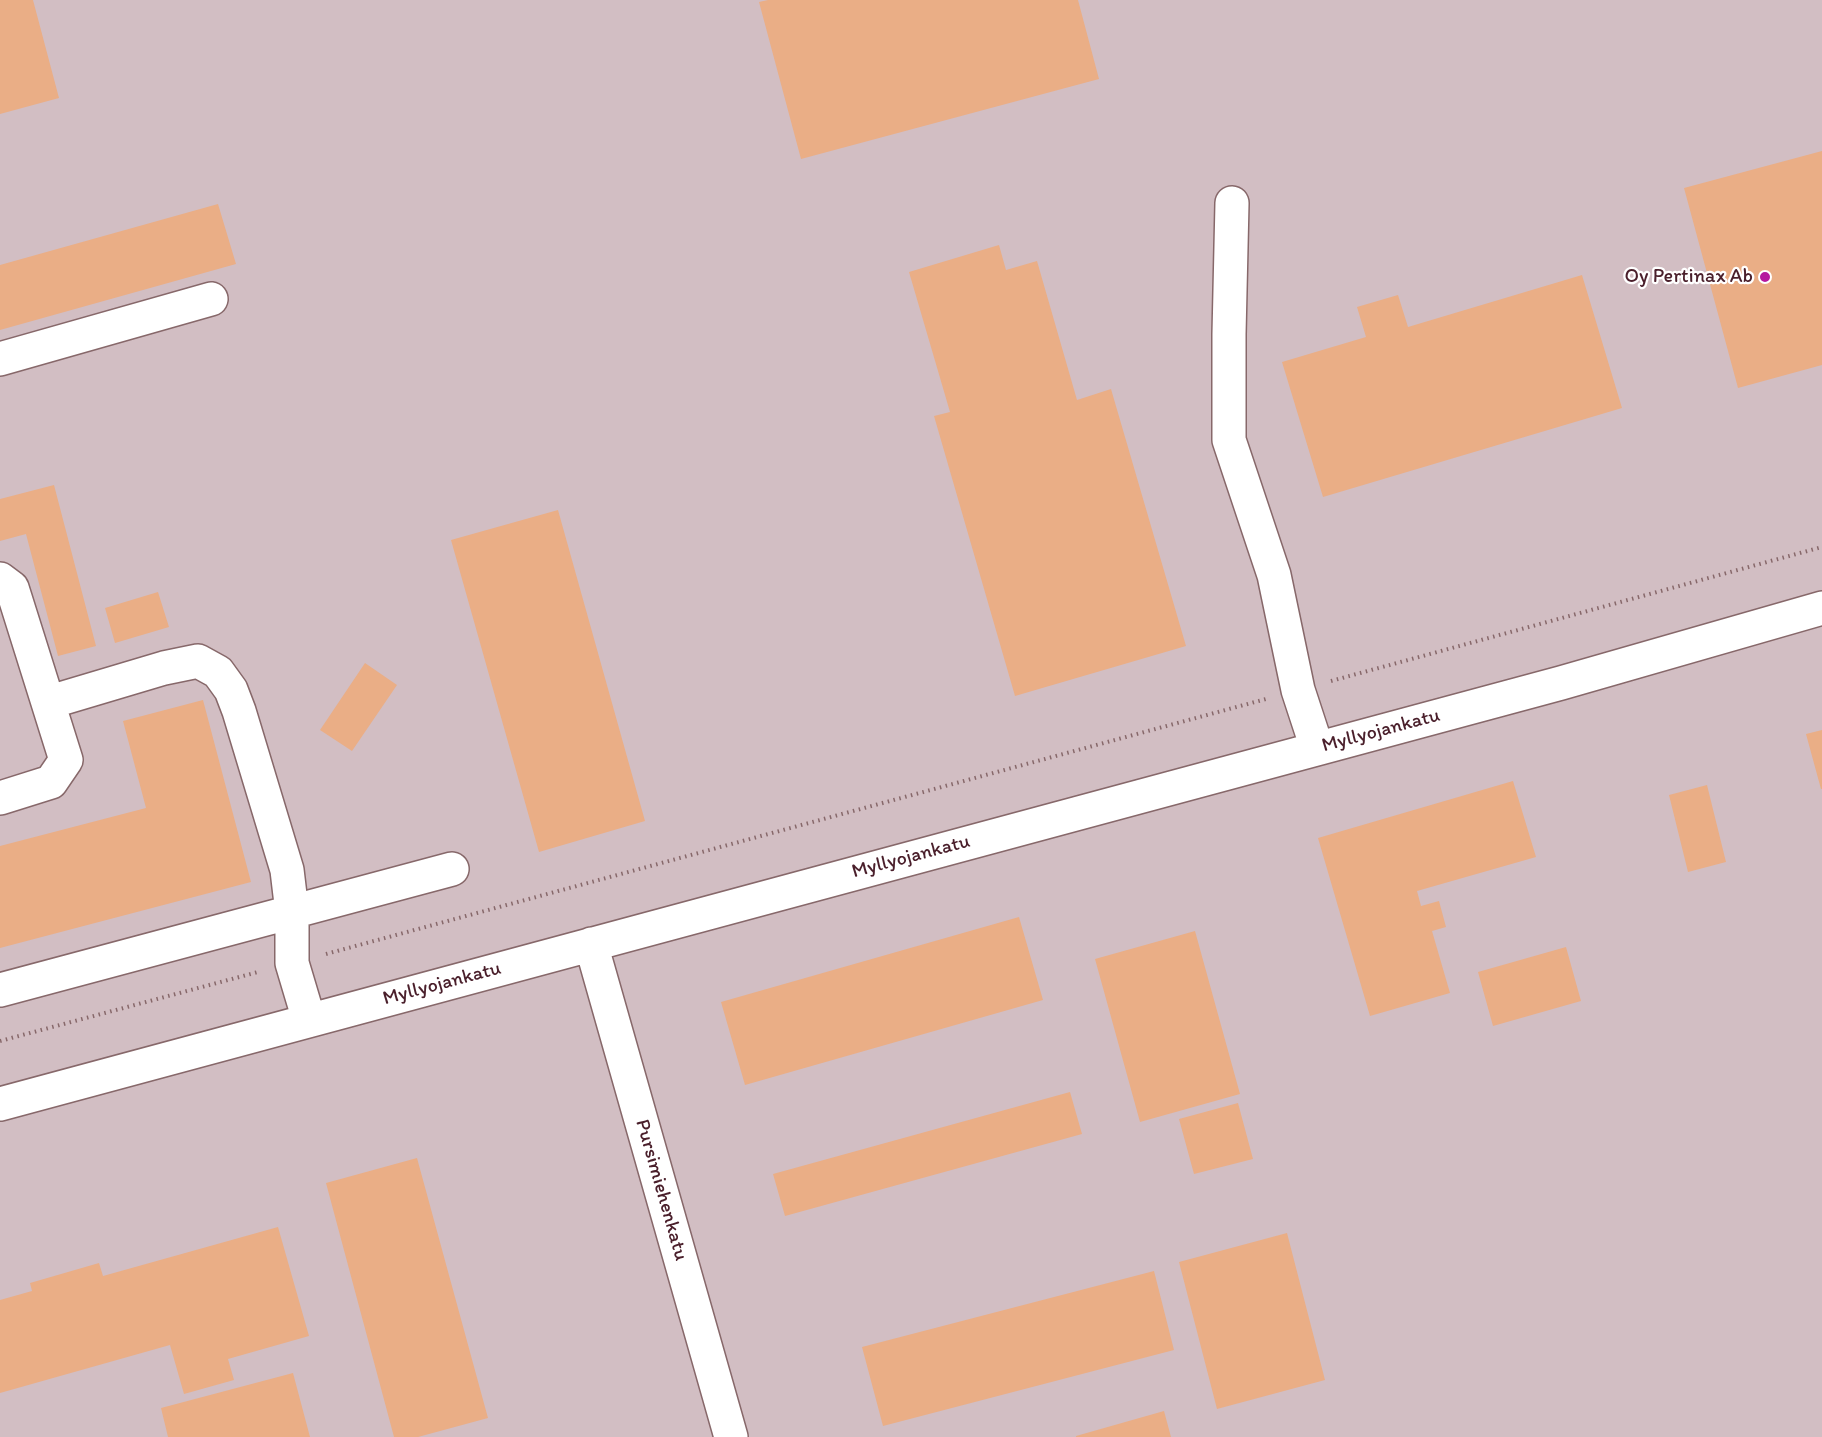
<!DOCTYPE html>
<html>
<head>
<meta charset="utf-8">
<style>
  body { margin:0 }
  canvas { display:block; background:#f8efdf }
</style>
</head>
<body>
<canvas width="1822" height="1437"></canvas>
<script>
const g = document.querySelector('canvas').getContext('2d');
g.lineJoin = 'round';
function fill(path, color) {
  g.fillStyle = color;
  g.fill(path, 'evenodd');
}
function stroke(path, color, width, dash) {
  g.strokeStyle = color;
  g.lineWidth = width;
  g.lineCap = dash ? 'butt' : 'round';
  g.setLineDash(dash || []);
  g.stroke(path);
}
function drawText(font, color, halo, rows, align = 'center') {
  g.font = font + ' Itim,sans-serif';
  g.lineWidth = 4.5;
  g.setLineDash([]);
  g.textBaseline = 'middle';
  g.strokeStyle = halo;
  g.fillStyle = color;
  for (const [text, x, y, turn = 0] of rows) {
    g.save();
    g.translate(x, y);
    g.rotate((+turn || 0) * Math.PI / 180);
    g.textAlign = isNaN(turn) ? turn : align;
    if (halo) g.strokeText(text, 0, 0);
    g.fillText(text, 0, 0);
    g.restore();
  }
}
fill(new Path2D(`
  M0,0H1822V1437H0Z`), '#d2bec3');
fill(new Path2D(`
  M0,0H33L59,98L0,114Z
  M768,0H1078L1099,79L801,159L759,2Z
  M1822,151V365L1738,388L1684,188Z
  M218,204L236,264L0,330V265Z
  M999,245L1006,270L1037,261L1077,400L1111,389L1186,646L1015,696L934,416L950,412L909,272Z
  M1582,275L1622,408L1323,497L1282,362L1366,337L1357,307L1398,295L1408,327Z
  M54,485L96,646L58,656L26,534L0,541V499Z
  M558,510L645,821L539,852L451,540Z
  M158,592L169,627L115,643L105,608Z
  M365,663L397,685L352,751L320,730Z
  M203,700L251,882L0,948V846L146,808L123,721Z
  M1822,730V789H1821L1806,734Z
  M1513,781L1536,857L1417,891L1421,906L1439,901L1446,927L1432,931L1450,993L1370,1016L1318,838Z
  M1707,785L1726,862L1688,872L1669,795Z
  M1019,917L1043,1000L745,1085L721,1002Z
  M1195,931L1240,1094L1140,1122L1095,959Z
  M1566,947L1581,1001L1493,1026L1478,972Z
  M1070,1092L1082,1134L785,1216L773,1174Z
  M1238,1103L1253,1159L1194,1174L1179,1119Z
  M417,1158L488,1418L418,1437H394L326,1183Z
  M278,1227L309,1336L228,1359L234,1380L184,1394L170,1345L0,1393V1300L32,1291L30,1283L99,1263L103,1276Z
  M1287,1233L1325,1380L1217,1409L1179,1262Z
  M1154,1271L1174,1350L883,1426L862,1347Z
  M293,1373L310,1437H168L161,1408Z
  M1164,1411L1171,1437H1076V1436Z`), '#eaae86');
const minor = new Path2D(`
  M1232,203L1229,334V440L1274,575L1298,690L1317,748
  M0,359L211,299
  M0,579L12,588L66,760L51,782L0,798
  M50,702L164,668L198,661L218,672L231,690L239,711L287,870L292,912V963L309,1020
  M591,944L731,1437
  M0,990L452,869
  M0,1104L1561,683L1822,608`);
stroke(minor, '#87686a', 36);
stroke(new Path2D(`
  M1331,681L1822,547
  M326,954L1266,699
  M0,1041L258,972`), '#87686a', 4, [1.5, 4.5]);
stroke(minor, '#fff', 33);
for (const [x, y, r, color] of [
  [1765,277,6,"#b5179e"]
]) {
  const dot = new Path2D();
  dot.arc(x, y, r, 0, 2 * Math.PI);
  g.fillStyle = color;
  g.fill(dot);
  stroke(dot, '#fff', 2);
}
drawText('20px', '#4a1f2b', '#fff', [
  ["Oy Pertinax Ab",1753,277]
], 'right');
drawText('20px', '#4a1f2b', '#fff', [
  ["Myllyojankatu",1381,731,-15],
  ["Myllyojankatu",911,857,-15],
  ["Myllyojankatu",442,984,-15],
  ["Pursimiehenkatu",661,1190,74]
]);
</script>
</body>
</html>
